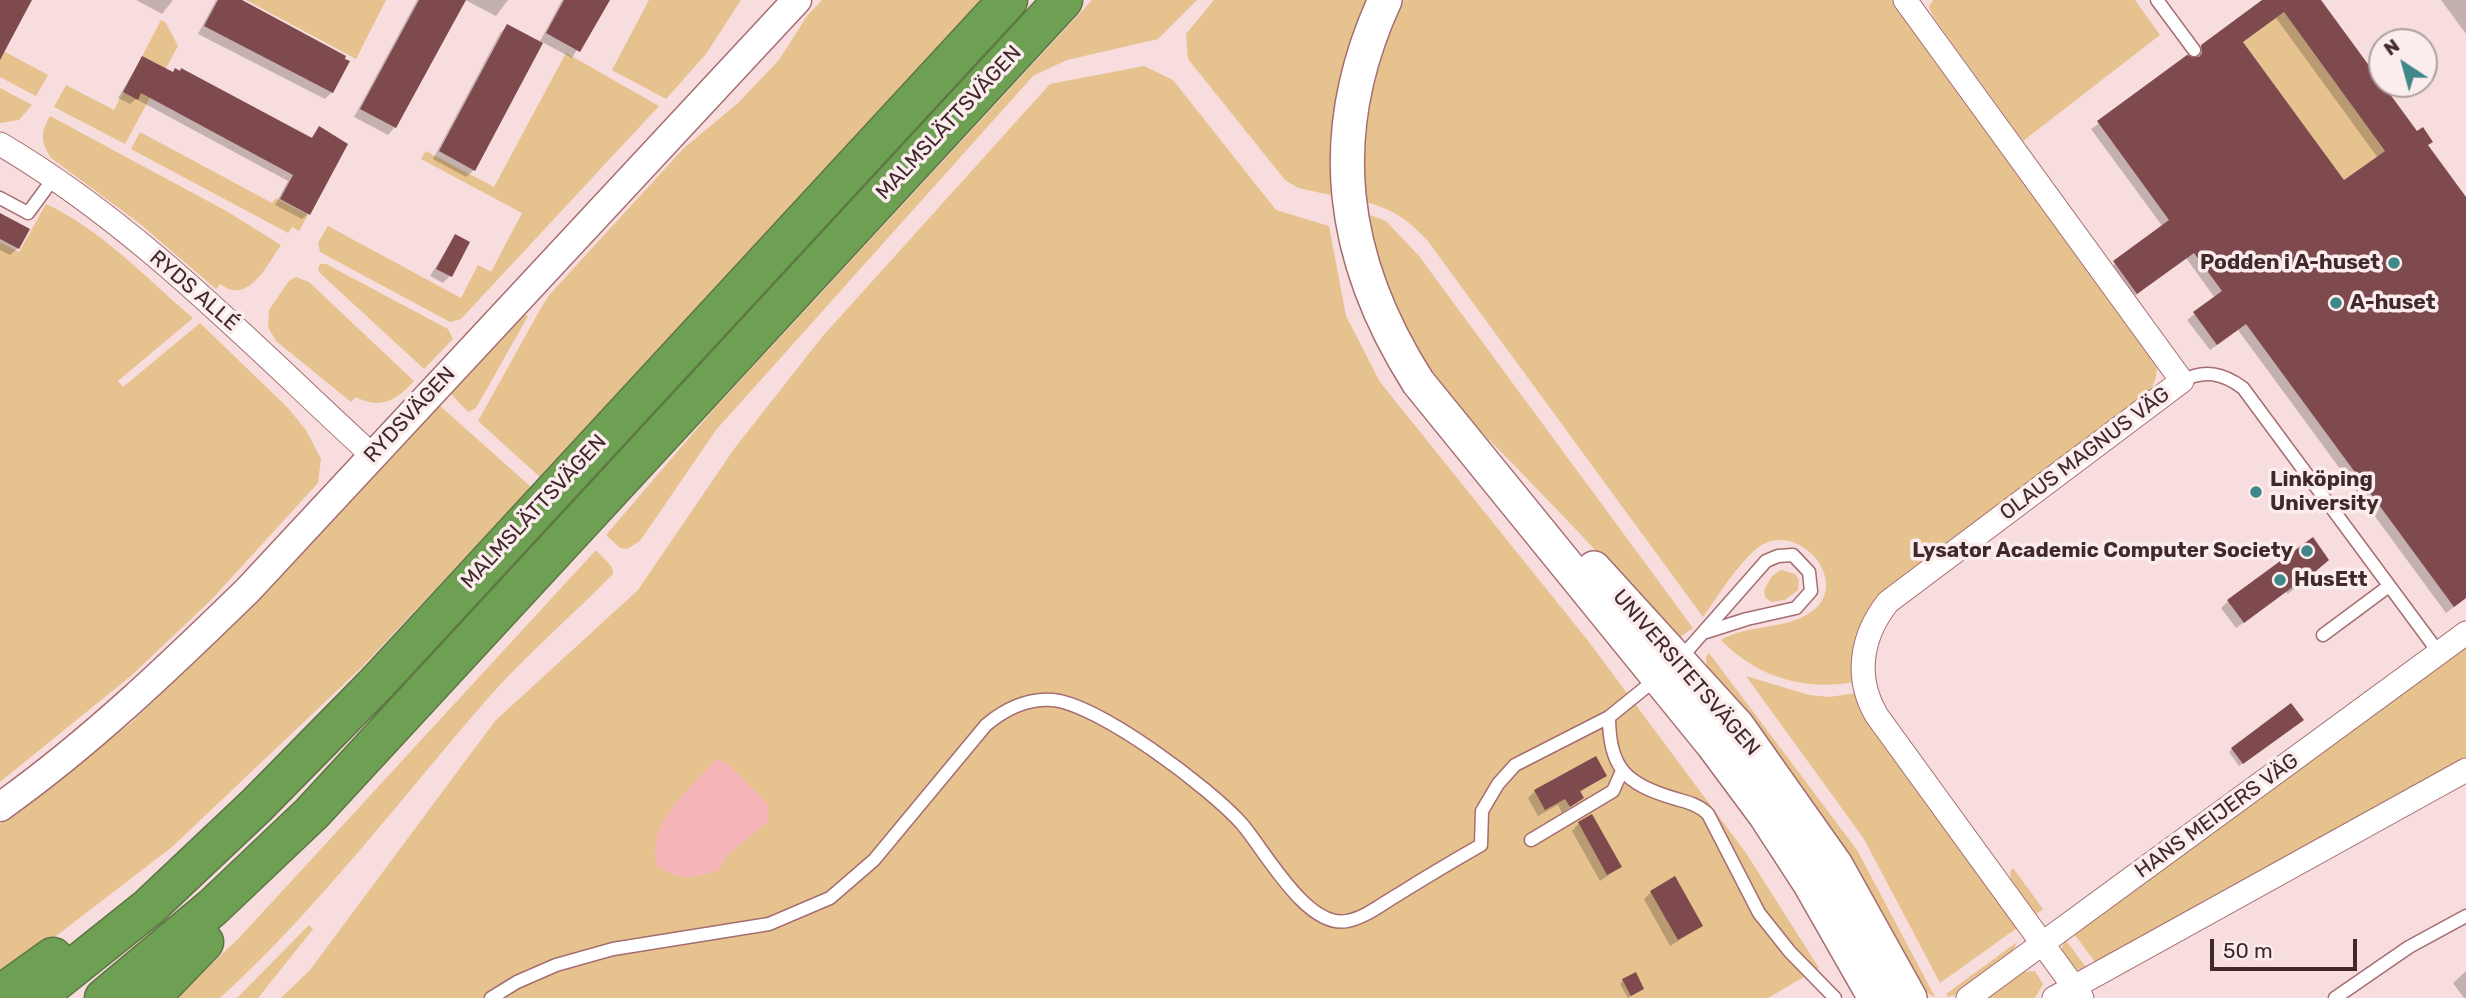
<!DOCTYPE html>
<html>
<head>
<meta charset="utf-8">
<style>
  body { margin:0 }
  #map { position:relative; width:2466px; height:998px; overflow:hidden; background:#f7dddd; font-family:Rubik,sans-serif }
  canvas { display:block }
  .north { position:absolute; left:2368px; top:28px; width:70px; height:70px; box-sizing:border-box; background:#fbedee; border:2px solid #b19fa0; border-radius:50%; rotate:324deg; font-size:19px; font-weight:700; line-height:28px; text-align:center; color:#41292a }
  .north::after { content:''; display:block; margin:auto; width:24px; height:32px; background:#3f8788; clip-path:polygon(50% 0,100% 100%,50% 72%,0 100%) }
  .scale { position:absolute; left:2210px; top:939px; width:147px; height:32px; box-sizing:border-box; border:4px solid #41292a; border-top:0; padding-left:9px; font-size:21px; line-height:24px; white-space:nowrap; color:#41292a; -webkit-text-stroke:5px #fbedee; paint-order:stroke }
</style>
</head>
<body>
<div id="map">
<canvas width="2466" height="998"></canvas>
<div class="north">N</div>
<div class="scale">50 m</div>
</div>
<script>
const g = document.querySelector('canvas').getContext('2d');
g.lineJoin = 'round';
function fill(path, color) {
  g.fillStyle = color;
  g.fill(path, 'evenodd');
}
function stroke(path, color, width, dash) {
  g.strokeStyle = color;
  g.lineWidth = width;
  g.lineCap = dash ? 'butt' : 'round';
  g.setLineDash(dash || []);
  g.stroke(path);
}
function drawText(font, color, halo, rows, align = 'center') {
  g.font = font + ' Rubik,sans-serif';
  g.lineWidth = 7;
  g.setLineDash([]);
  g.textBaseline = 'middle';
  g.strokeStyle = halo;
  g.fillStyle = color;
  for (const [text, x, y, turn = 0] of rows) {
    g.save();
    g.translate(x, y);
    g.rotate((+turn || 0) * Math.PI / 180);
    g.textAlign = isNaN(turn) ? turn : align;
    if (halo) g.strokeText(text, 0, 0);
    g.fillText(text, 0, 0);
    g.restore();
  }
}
fill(new Path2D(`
  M246,0H386L356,59Z
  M649,0H741L706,54L666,99L612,70Z
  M822,0H982L541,478L478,421L541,308L550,294L684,148L738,103L779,60L807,16Z
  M1092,0H1197L1158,39L1067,60L1033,76L716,430L640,541L627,549L620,548L606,535L713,410Z
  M1214,0H1366C1337,63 1331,128 1335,196L1298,188L1285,180L1188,59L1186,34Z
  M1404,0H1892L2156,360C2158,373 2156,381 2149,393L1877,601L1854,682C1803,691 1757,677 1721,640C1748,624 1782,630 1808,614C1857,585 1796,515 1756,549C1735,567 1719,595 1703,617L1427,240C1408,220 1393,209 1365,202C1362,131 1372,64 1404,0Z
  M1933,0H2135L2160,35L2023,141L1934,18L1929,7Z
  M2284,12L2385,151L2344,180L2243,42Z
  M161,20L166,23L178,46L125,144L54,107L66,85L114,110Z
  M0,49L48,75L36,96L0,77Z
  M566,53L659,106L461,319L450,322L320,252L318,243L328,226L461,298L478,265L491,272L522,213L421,159L426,151L494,187Z
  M1144,66L1173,80L1276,210L1329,226L1346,316L1380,382L1589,642L1746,853L1819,968L1768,998H281L310,970L495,721L638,590L734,449L822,337L1050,84Z
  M0,88L32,105L19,120L0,123Z
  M50,116L228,212L281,245C267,265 248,306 220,284L216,289L139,223L51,158C41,142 40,133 50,116Z
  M140,132L272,203L276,198L308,215L299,231L292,227L288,233L131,149Z
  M46,204C101,229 147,279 193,318L118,381L123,387L200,323L288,408L306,430L321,459L318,483L211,600L132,675L0,782V242L19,252Z
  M1365,213L1386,221L1419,256L1693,628L1676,640C1624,579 1569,522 1514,465C1485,435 1452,405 1429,370C1399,321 1380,268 1365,213Z
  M320,264H326L448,329L453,339L424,369L322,275L318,270Z
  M296,277L309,282L414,381C397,400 381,410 356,397L351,402L276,341L268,327L269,310L289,281Z
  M524,314L528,316L476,408L468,412L450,393Z
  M439,405L531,487L363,666L172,847L0,979V824L131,723L263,594Z
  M596,550L612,567L613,574C573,615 527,654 489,697C401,798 319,908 220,998H175L239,938Z
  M1781,570L1795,574L1799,580L1798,590L1785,600L1771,602L1765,597L1764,590L1772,576Z
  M2466,646V762L2098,966L2074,934Z
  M1709,653L1857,850L1935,997L1919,989L1708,677L1706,657Z
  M1746,676L1809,695L1829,697L1857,693L2017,928L1940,983L1864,839Z
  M2013,868L2043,909L2035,915L2011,882L2010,872Z
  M309,925L313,929L258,998H237Z
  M2065,939L2088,970L2074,969L2061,951Z
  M2017,942L2013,951L1962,993L1948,997L1946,994Z
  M2035,971L2043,984L2035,998H1983L2022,972Z`), '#e6c28f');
fill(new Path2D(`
  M716,759L727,763L769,805L768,822L728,854L719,870C691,879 683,882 657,866C645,823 691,789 716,759Z`), '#f6b6b9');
fill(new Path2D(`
  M136,0H173L162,14Z
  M216,0H238L332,92L325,99L198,34Z
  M417,0H464L395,127L388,135L354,117Z
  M465,0H508L496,16Z
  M562,0H607L572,58L542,42L474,170L466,177L433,159L500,33L507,26L539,43Z
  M2267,0H2319L2466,200V598L2446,613L2238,330L2210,350L2187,320L2215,298L2186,258L2129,300L2107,270L2163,227L2091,129L2195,58V54L2202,46ZM2276,18L2378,158L2344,183L2241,43Z
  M2441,0H2466V34Z
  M142,58L310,139L319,129L308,214L302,219L275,205L288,181L136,99L130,104L118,98Z
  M0,215L18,248L10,255L0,250Z
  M455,236L450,276L443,283L430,276Z
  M2320,567L2288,594L2286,592L2236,628L2221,608L2228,601Z
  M2298,723L2239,766L2229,752L2232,749Z
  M1605,775L1579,793L1582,798L1562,813L1558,805L1538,816L1528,798L1535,791Z
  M1579,823L1620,867L1600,881L1572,831Z
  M1651,892L1701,926L1670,946L1644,899Z
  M2466,971V998H2464L2453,983Z
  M1623,980L1639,991L1628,998L1620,984Z`), '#0003');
fill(new Path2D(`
  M0,0H32L0,60Z
  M218,0H242L346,56L345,59L350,61L333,93L204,26Z
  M419,0H466L396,128L360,109Z
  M564,0H610L580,52L546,33Z
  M2262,0H2321L2417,131L2423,127L2433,142L2428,145L2466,197V598L2454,607L2246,324L2217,345L2193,312L2222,291L2194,253L2137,294L2113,261L2169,220L2097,121L2187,55L2199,57L2202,53L2201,45ZM2284,12L2385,151L2344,180L2243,42Z
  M507,24L543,43L475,171L439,151Z
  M142,56L173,72L175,68L180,71L181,68L312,138L319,126L348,144L310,215L280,199L293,175L141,93L138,100L123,92Z
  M0,213L30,229L19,249L0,239Z
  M455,234L470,242L452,277L436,269Z
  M2313,537L2329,560L2296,588L2294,586L2244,623L2227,600Z
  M2291,703L2304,720L2243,764L2231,748Z
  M1596,756L1607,776L1580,791L1584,798L1570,807L1565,799L1545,810L1534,790Z
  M1592,814L1622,867L1607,875L1578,822Z
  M1675,876L1703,926L1678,940L1650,891Z
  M1636,972L1644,989L1631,996L1622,979Z`), '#7f4a4e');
const service = new Path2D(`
  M2157,0L2194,50
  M0,198L28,213L53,179
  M2182,381C2204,369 2223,373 2243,388L2439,653
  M2323,635L2389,586
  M1678,661L1766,561L1778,556L1793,555L1809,572L1811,591L1796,608L1747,619L1706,632
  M1609,717C1609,768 1626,784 1673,798C1686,802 1698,804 1708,814L1759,913L1790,952L1835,998
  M1531,840L1613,791L1622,771
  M491,998L517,982L556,965L613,949L769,924L830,898L874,860L986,725C1005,709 1027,698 1053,700C1100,705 1210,788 1242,824C1265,851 1307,929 1347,921C1365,918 1383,903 1399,894C1426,877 1453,861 1481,845L1482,811L1498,784L1515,765L1609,717L1656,679
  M2335,998L2409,947L2466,916`);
const minor = new Path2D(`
  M1905,0L2182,381L1888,602C1861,636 1854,678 1877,716L2082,998
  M0,144C140,226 254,347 373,456
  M1968,998L2466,633
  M2054,998L2466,770`);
const tertiary = new Path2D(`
  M0,807C90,743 169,667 248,590L797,0`);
const secondary = new Path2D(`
  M1385,0C1323,135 1340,259 1418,382L1713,745L1765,815L1810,884L1875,998
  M1594,568L1737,725L1836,865L1910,998`);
const motorway = new Path2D(`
  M0,995L53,957
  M35,998L149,907L257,805L377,683L1008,0
  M104,998L213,907L312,813L1063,0
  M150,998L204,942`);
stroke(service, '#a56d70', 15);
stroke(minor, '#a56d70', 25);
stroke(tertiary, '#a56d70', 31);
stroke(secondary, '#a56d70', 36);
stroke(motorway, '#5e7644', 41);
stroke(service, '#fff', 12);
stroke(minor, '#fff', 23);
stroke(tertiary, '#fff', 28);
stroke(secondary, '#fff', 33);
stroke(motorway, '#6da052', 38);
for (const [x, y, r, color] of [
  [2394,263,7,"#3f8788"],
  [2336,303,7,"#3f8788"],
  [2256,492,7,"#3f8788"],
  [2307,551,7,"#3f8788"],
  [2280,580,7,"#3f8788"]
]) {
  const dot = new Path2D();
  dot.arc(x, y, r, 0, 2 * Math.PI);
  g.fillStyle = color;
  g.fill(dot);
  stroke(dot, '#fbedee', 2.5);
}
drawText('21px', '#41292a', '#fbedee', [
  ["MALMSLÄTTSVÄGEN",949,123,-47],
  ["RYDS ALLÉ",194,291,41],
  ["RYDSVÄGEN",410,415,-47],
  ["OLAUS MAGNUS VÄG",2085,454,-37],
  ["MALMSLÄTTSVÄGEN",534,512,-47],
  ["UNIVERSITETSVÄGEN",1686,673,49],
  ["HANS MEIJERS VÄG",2217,816,-36]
]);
drawText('bold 21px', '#41292a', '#fbedee', [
  ["Podden i A-huset",2380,263,"right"],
  ["A-huset",2350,303],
  ["Linköping",2270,480],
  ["University",2270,504],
  ["Lysator Academic Computer Society",2293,551,"right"],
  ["HusEtt",2294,580]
], 'left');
</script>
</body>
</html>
